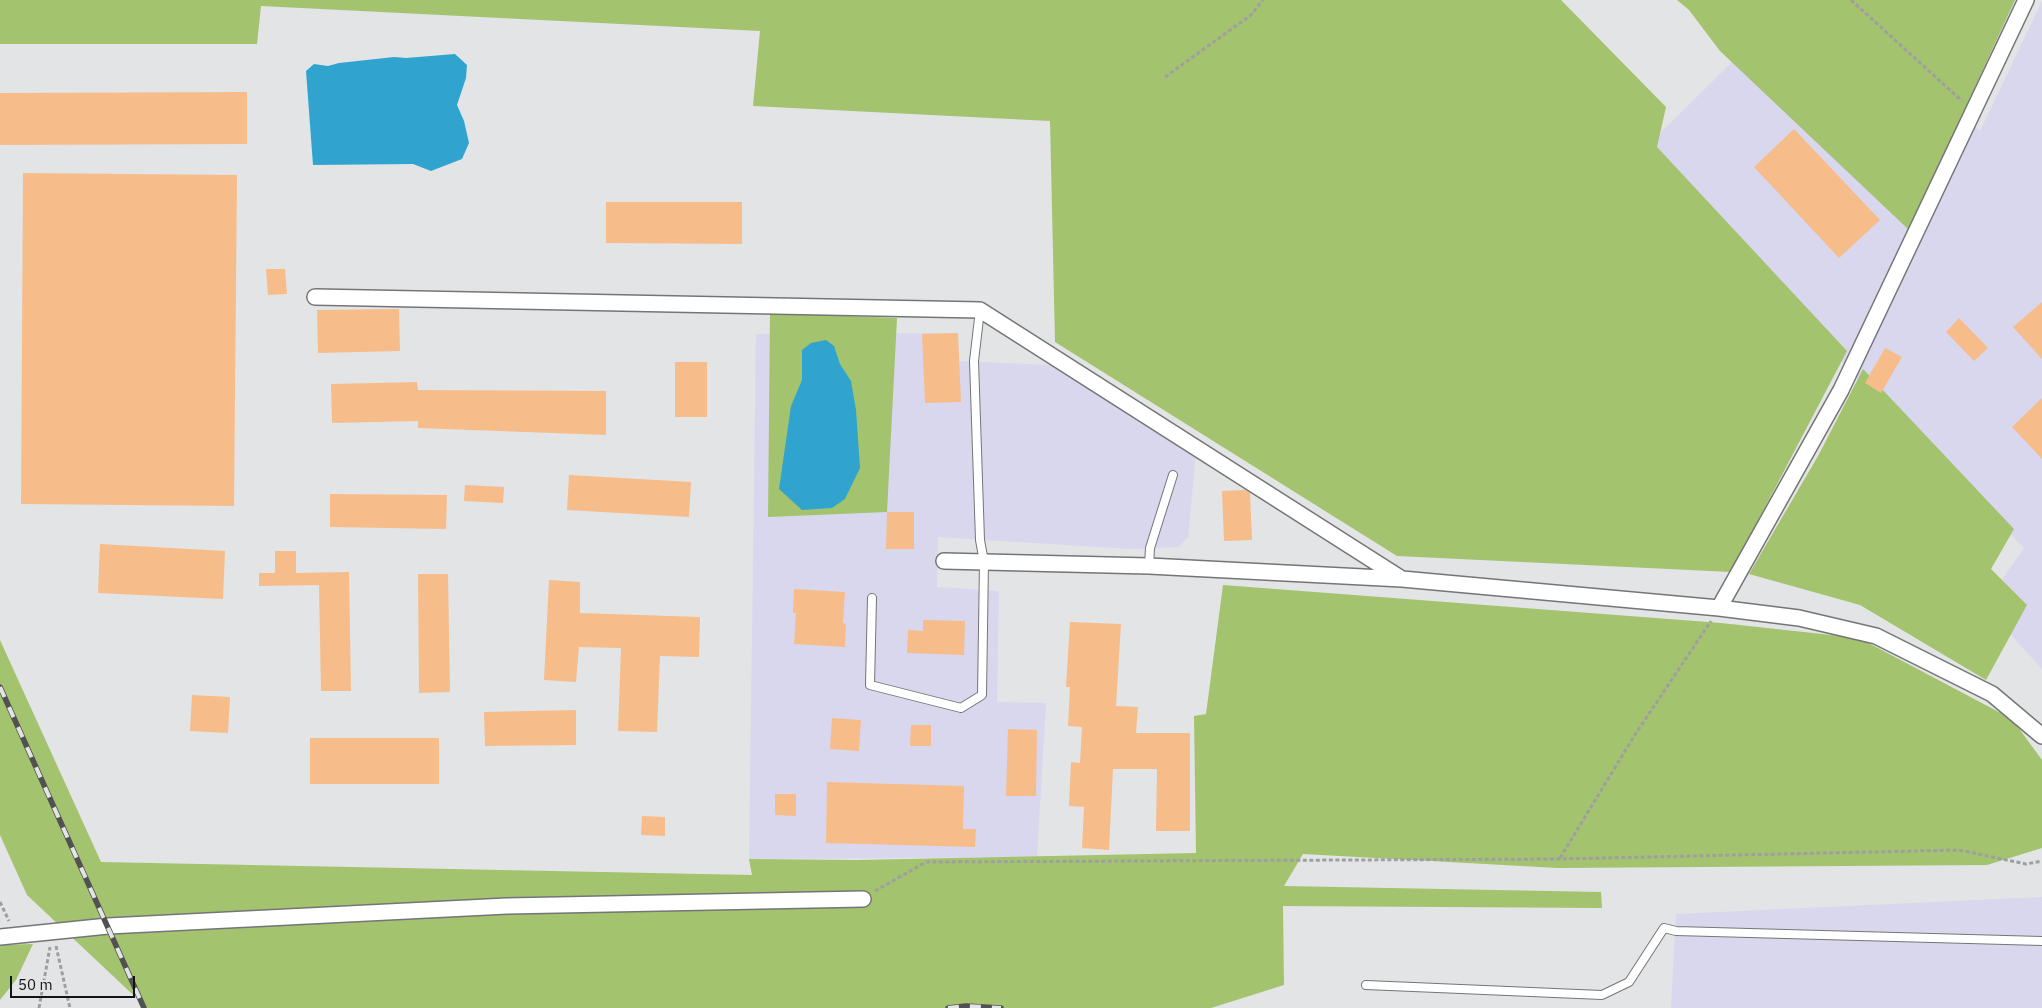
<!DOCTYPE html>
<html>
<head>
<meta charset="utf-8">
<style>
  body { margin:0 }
  #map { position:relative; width:2042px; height:1008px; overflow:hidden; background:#e3e4e6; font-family:"IBM Plex Sans",sans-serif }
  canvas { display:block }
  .scale { position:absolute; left:10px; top:976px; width:125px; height:22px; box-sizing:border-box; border:2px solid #131314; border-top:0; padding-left:6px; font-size:15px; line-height:18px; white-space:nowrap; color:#131314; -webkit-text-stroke:4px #e3e4e6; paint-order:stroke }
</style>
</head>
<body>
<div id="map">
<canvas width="2042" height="1008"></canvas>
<div class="scale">50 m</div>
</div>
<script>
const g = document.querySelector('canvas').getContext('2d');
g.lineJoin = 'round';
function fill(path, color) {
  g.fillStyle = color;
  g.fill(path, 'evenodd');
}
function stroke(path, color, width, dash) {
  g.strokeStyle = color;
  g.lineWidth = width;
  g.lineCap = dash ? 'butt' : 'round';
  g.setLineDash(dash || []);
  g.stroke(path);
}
fill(new Path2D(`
  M1795,0H1832L1980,131L2042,1V669L1984,605L2024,548L1849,370L1650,143Z
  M958,333L959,361L1051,365L1139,420L1196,453L1188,537L1178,547L1130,549L938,537L937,587L999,591L997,702L1046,703L1037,857L749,859L756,334Z
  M2042,897V1008H1671L1676,914Z`), '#d9d7ed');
fill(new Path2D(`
  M0,0H1561L1666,107L1657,147L1847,351L1731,572L1397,556L1055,342L1050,121L753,106L760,31L261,6L257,44H0Z
  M1677,0H2015L1909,230L1720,51L1689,10Z
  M770,313L897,318L887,512L768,517Z
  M1863,369L2014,529L1991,569L2027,605L1986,680L1860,605L1749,574L1818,456Z
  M1223,585L1721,623L1859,638L2012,719L2042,760V848L1987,865L1558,868L1303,854L1284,886L1601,892L1602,908L1283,906L1284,985L1211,1008H147L27,895L0,835V640L101,862L752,875L749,859L857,860L1196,853L1194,716L1206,714Z
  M33,944L16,980L0,1000V945Z`), '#a3c36e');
fill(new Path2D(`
  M455,54L467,65L466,78L457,105L464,121L469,143L462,159L431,171L413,164L313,165L306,71L314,64L328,66L339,63L394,57L406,58Z
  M826,340L834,346L840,364L851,381L856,410L860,468L845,499L832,508L802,510L779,489L791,406L802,380V350L811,343Z`), '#30a4ce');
fill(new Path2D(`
  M247,92V144L0,145V93Z
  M1794,129L1880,220L1839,258L1754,167Z
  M23,173L237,175L234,506L21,504Z
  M606,202H742V244L606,243Z
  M266,269H285L287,294L268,295Z
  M2042,302V359L2013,327Z
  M399,309L400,351L318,353L317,310Z
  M1959,318L1988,348L1974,361L1946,332Z
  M958,333L961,402L925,403L922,334Z
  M1885,348L1902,357L1881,393L1865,383Z
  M675,362H707V417H675Z
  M417,382L418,390L606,391V435L418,428V421L332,423L331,384Z
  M2042,398V459L2012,427Z
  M569,475L691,482L689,517L567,510Z
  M465,485L504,487L503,503L464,501Z
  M1245,490L1250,493L1252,540L1224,541L1222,491Z
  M330,494L447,495L446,529L330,527Z
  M887,512H914V549H886Z
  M100,544L225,551L223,599L98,593Z
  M275,551H296V573L349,572L351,691H321L319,585L259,586V573H275Z
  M418,574H448L450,692L419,693Z
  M549,580L580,582V613L700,617L699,657L660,656L657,732L618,731L621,648L579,647L576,682L544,680Z
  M794,589L845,592L843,623L846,624L845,647L794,644L796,613H793Z
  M923,620L965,621L964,655L907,653L908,630L923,631Z
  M1070,622L1121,624L1116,706L1138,707L1136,733H1190V831H1156L1157,769H1113L1109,850L1082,848L1084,807L1069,806L1071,762L1080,763L1082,727L1068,726L1070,687H1066Z
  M192,695L230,697L228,733L190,731Z
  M576,710V745L485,746L484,712Z
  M832,718L861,720L859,751L830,749Z
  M911,725H931V746H910Z
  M1008,729L1037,730L1036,796H1006Z
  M310,738H439V784H310Z
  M827,782L964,786L963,829H976L975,847L826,843Z
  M775,794H796V816L775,815Z
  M642,816L665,817V836L641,835Z`), '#f6bd8b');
const service = new Path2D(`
  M1149,566L1150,548L1173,475
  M872,598L870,685L961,708L982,695L984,562L980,540L974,361L980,310
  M1366,985L1602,995L1629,982L1664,928L1676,931L2042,941`);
const minor = new Path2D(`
  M315,297L980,310L1402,579
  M944,561L1149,566L1402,579L1719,608L1799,618L1876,636L1992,694L2042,736
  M1719,608L1841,390L2026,0
  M0,937L108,926L507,906L863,899`);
stroke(service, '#757578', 10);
stroke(minor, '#757578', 18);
stroke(new Path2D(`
  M1851,0L1962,101
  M1165,77L1251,15L1263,0
  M1560,858L1636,733L1711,621
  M875,891L926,862L1559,859L1959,850L2026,864L2042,861
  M0,902L9,921
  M56,946L70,1008
  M39,1008L50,947`), '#9f9fa1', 3, [4, 2.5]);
stroke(service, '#fff', 8);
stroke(minor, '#fff', 15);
const rail = new Path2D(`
  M0,687L144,1008
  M948,1008L966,1006L1001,1008`);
stroke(rail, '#515152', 5.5);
stroke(rail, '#e3e4e6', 4, [11]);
</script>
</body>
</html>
